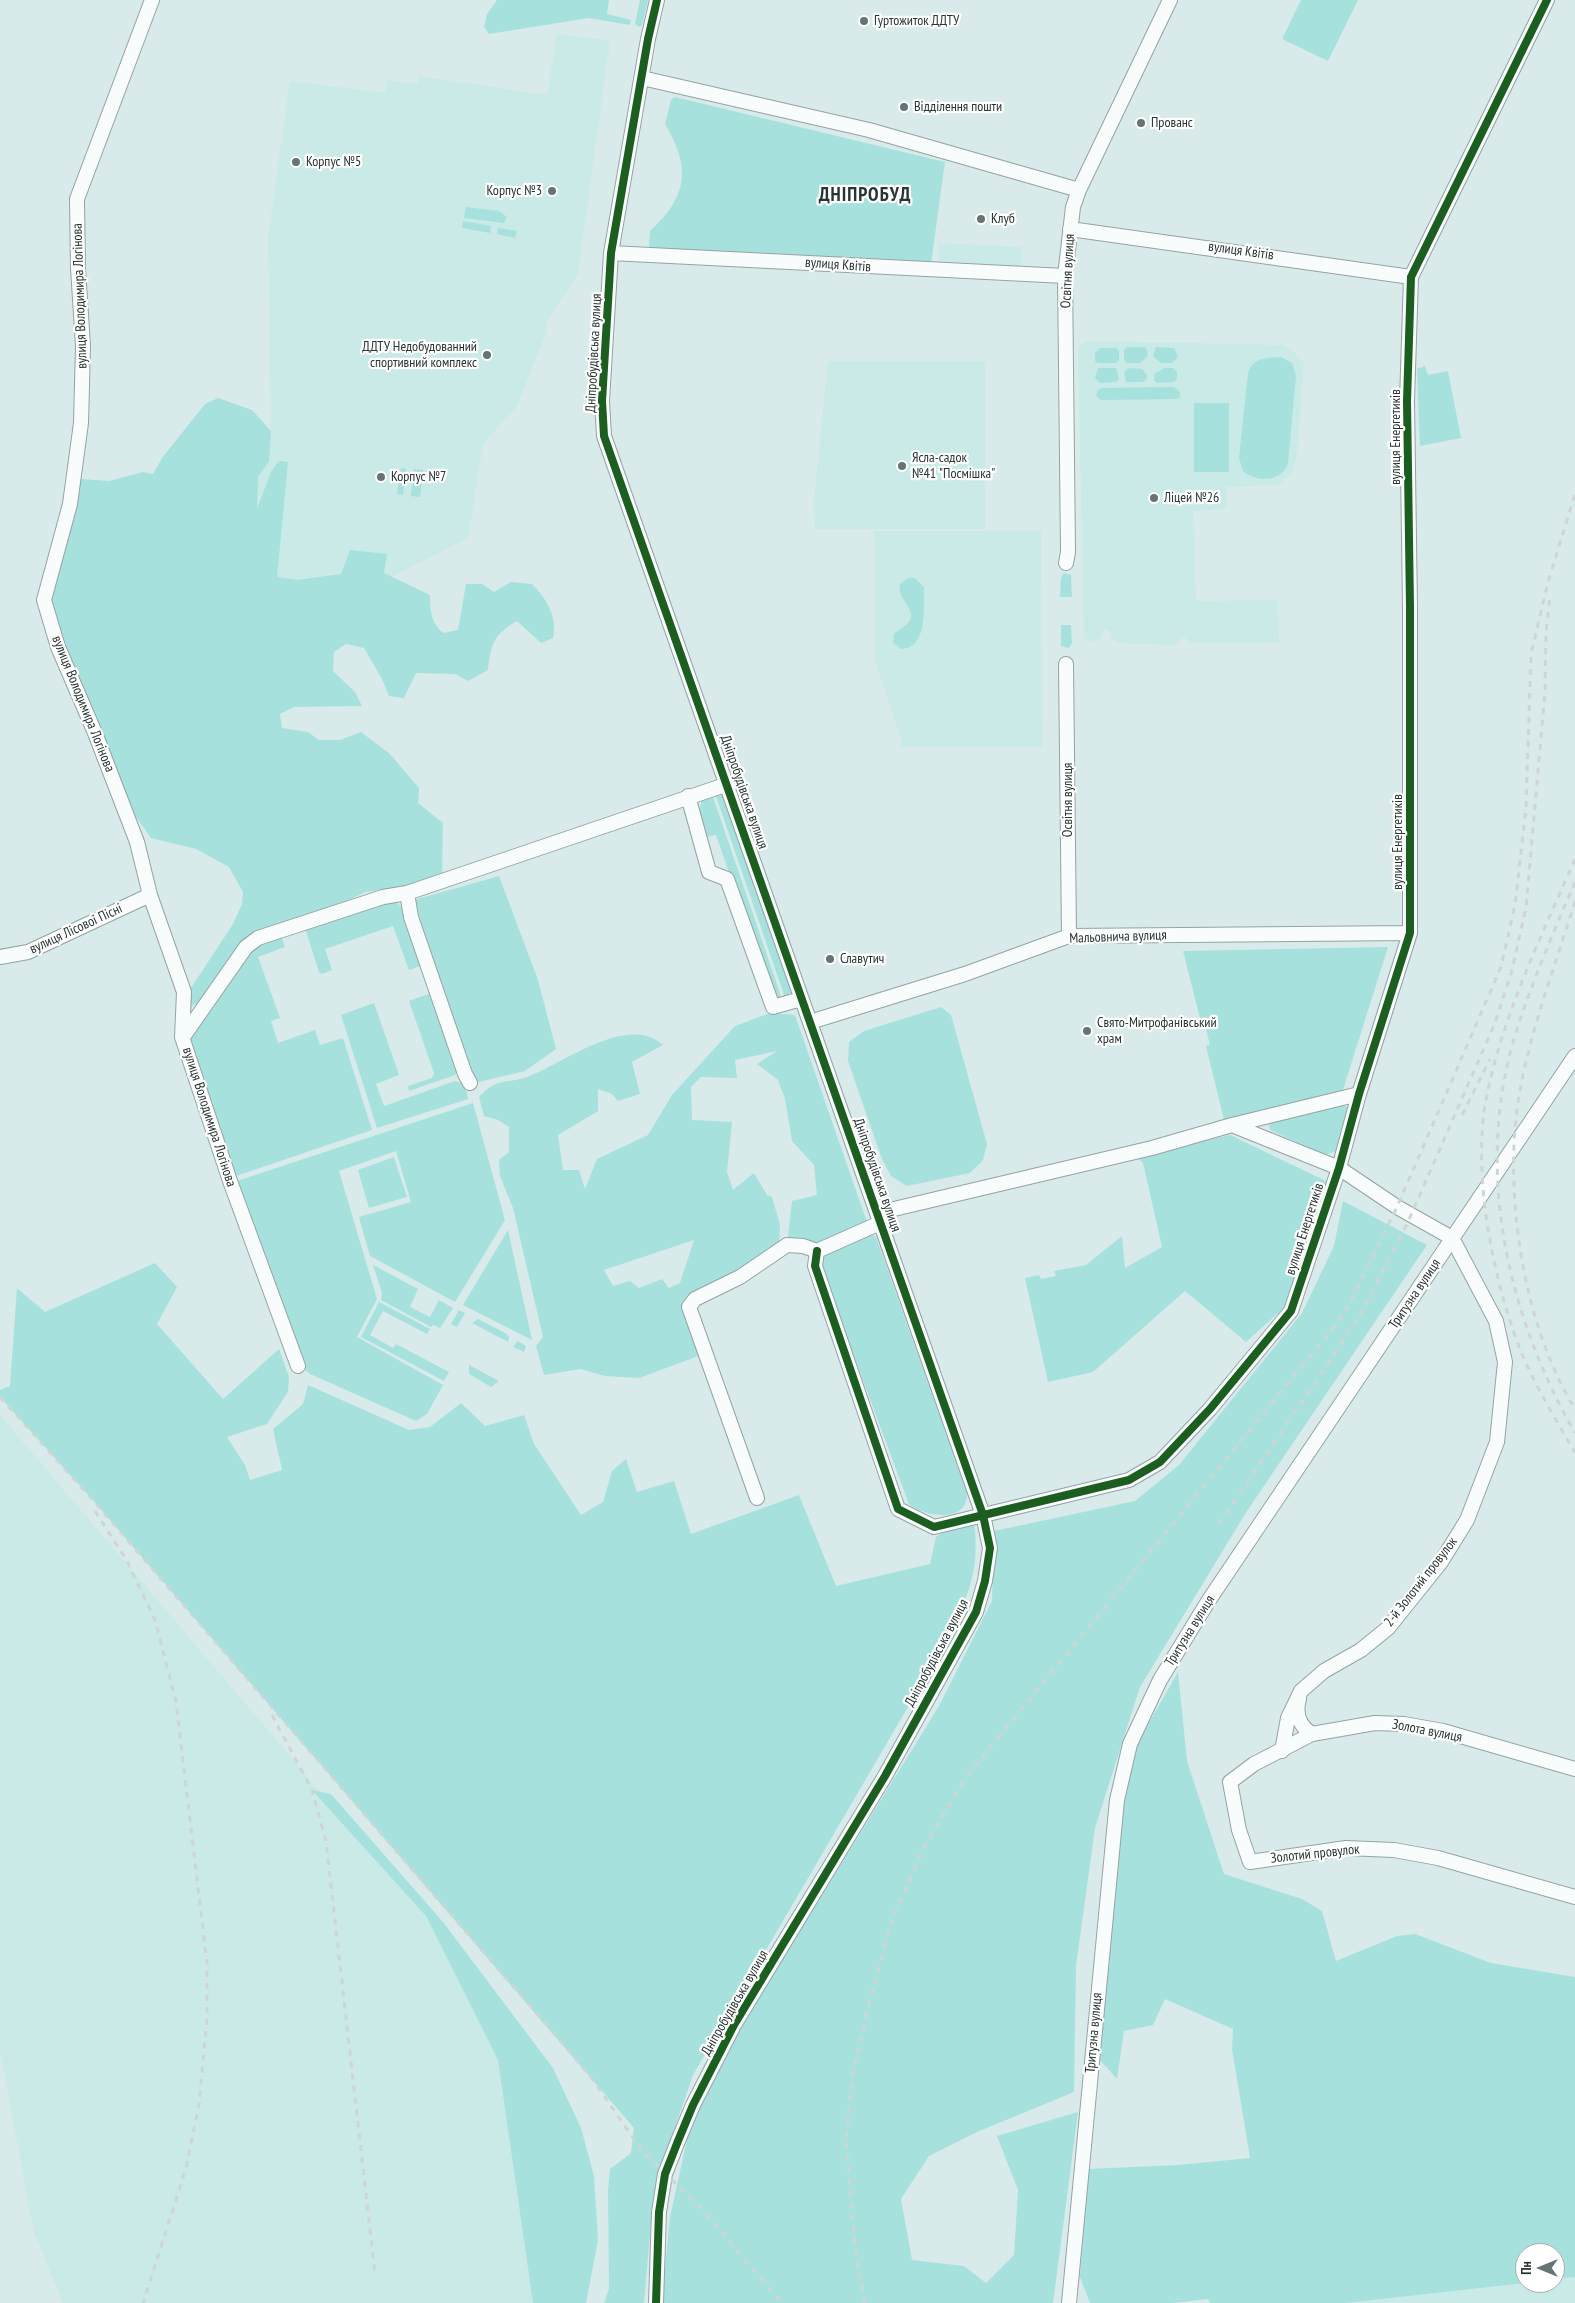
<!DOCTYPE html>
<html>
<head>
<meta charset="utf-8">
<style>
  body { margin:0 }
  #map { position:relative; width:1575px; height:2303px; overflow:hidden; background:#d8ebea; font-family:"PT Sans Narrow",sans-serif }
  canvas { display:block }
  .north { position:absolute; left:1515px; top:2243px; width:50px; height:50px; box-sizing:border-box; background:#fff; border:1px solid #a9aead; border-radius:50%; rotate:270deg; font-size:14px; font-weight:700; line-height:20px; text-align:center; color:#273533 }
  .north::after { content:''; display:block; margin:auto; width:18px; height:22px; background:#657573; clip-path:polygon(50% 0,100% 100%,50% 72%,0 100%) }
</style>
</head>
<body>
<div id="map">
<canvas width="1575" height="2303"></canvas>
<div class="north">Пн</div>
</div>
<script>
const g = document.querySelector('canvas').getContext('2d');
g.lineJoin = 'round';
function fill(path, color) {
  g.fillStyle = color;
  g.fill(path, 'evenodd');
}
function stroke(path, color, width, dash) {
  g.strokeStyle = color;
  g.lineWidth = width;
  g.lineCap = dash ? 'butt' : 'round';
  g.setLineDash(dash || []);
  g.stroke(path);
}
function drawText(font, color, halo, rows, align = 'center') {
  g.font = font + ' "PT Sans Narrow",sans-serif';
  g.lineWidth = 4.5;
  g.setLineDash([]);
  g.textBaseline = 'middle';
  g.strokeStyle = halo;
  g.fillStyle = color;
  for (const [text, x, y, turn = 0] of rows) {
    g.save();
    g.translate(x, y);
    g.rotate((+turn || 0) * Math.PI / 180);
    g.textAlign = isNaN(turn) ? turn : align;
    if (halo) g.strokeText(text, 0, 0);
    g.fillText(text, 0, 0);
    g.restore();
  }
}
fill(new Path2D(`
  M557,34L610,41L578,274L547,321L545,336L517,406L483,444L468,538L379,583L272,587L246,477L271,431L268,237L290,81L385,93L387,80L418,84L419,76L547,95Z
  M939,243L1022,247L1021,271L938,267Z
  M1085,341L1283,345L1292,350L1304,363L1297,455L1292,473L1278,485L1226,487V509L1193,511L1196,601L1278,600L1279,643H1192L1182,636L1176,644L1171,645L1118,643L1111,639L1109,630H1103L1100,639L1095,642L1084,639L1078,347Z
  M828,361H985V529H815L814,501Z
  M874,531H1041L1042,747H900L901,738L874,658Z
  M0,1415L426,1916L498,2060L533,2303H63L34,2233L0,2051Z
  M1575,2277V2303H1346L1525,2283H1555V2279Z`), '#c9eae7');
fill(new Path2D(`
  M497,0H609L607,14L631,20L630,25L589,18L489,34L484,27L487,14Z
  M640,0H648L642,25L639,27L635,24Z
  M1301,0H1358L1328,61L1282,39Z
  M675,97L945,162L931,264L653,249L649,246L650,231C688,196 691,168 665,124L671,100Z
  M466,207L499,211L507,217L504,223L464,218Z
  M463,221L491,226L490,233L462,228Z
  M498,228L517,231L515,238L497,234Z
  M1127,347H1145L1147,350L1148,356L1140,363H1127L1124,360V350Z
  M1156,347L1174,348L1178,357L1172,363H1161L1153,356Z
  M1100,348H1116L1119,351V360L1116,363H1098L1095,361V353Z
  M1281,357L1292,363L1296,376L1288,463C1282,482 1257,483 1243,471L1239,458L1248,373C1253,357 1266,358 1281,357Z
  M1425,366L1428,375L1448,371L1461,438L1420,446L1417,369Z
  M1098,368H1116L1119,379L1116,382L1100,383L1095,378Z
  M1129,368L1142,369L1147,375V378L1143,382H1126L1124,372Z
  M1165,368H1173L1177,372V379L1174,382L1157,383L1154,380V374Z
  M1174,387L1180,392V398L1177,399L1101,400L1096,396L1098,390L1101,388Z
  M218,398L252,410L271,431L269,461L258,477L257,509L271,472L279,461L288,462L277,577L297,580L341,574L350,550L387,554L384,573L430,595C430,609 431,625 444,633L458,630L466,584H482L494,592L511,582L532,584C546,598 558,617 553,638L541,643L517,621C493,635 491,644 488,670L468,681L455,674L416,673L404,698L389,696L382,679L364,648L346,644L334,652L333,671L355,692L362,706L294,707L280,714L282,728L308,732L319,740H340L361,732L390,754L419,788L418,803L443,823L442,875L414,886L365,892L328,911L255,935L203,1001L189,1007V991L233,924L242,904L243,892L229,867L196,849L151,838L130,808L63,647L51,600L81,479L109,481L143,472L153,474L162,458L205,404Z
  M1194,403H1229V472H1194Z
  M401,468L406,469L403,495L397,494Z
  M414,469L423,470L420,497L411,496Z
  M1064,573L1071,575L1072,597H1060L1061,578Z
  M908,578H915L924,587C923,606 929,648 901,649L893,642L894,634C898,630 903,628 907,624C921,610 896,601 900,584Z
  M1061,625H1071L1072,643L1069,648L1061,646Z
  M715,793H719L727,799L792,992L785,998Z
  M712,794L782,999H777L771,994L716,835L706,837L699,810L702,799Z
  M499,876L538,980L556,1049L525,1071L474,1083L470,1075L414,900Z
  M383,900C393,901 399,902 405,911L425,964L409,970L393,926L325,949L332,970L322,974L319,972L305,928Z
  M281,936L285,947L258,957L280,1018L271,1021L278,1043L315,1030L320,1045L343,1038L372,1130L233,1177L189,1047L191,1028L252,945Z
  M1388,947L1342,1093L1224,1120L1206,1046L1210,1045L1206,1029L1203,1030L1183,951Z
  M434,992L458,1071L455,1075L409,1091L408,1086L432,1078L434,1073L409,1001Z
  M374,1003L399,1075L376,1084L384,1106L455,1081L465,1084L468,1099L377,1128L341,1015Z
  M941,1007L951,1015L987,1144L983,1160L970,1173L907,1186L891,1176L882,1159L848,1061L849,1042L864,1031Z
  M770,1013L795,1015L869,1228L817,1251L787,1245L792,1201L817,1195L814,1165L792,1141L785,1099L778,1080L757,1064L777,1051L735,1060L737,1078L701,1077L691,1087L692,1120L732,1122L727,1172L733,1190L754,1173L767,1195L772,1197L780,1225L779,1251L695,1299L704,1354L639,1378L605,1376L580,1369L544,1375L536,1346L543,1337L513,1208L500,1176L499,1160L509,1152V1127L498,1120L484,1116L479,1097C499,1076 504,1085 527,1077C563,1064 627,1013 663,1045L632,1062L640,1094L618,1101L612,1094L598,1089V1111L558,1135L563,1170H579L585,1189L597,1159L648,1135L672,1095L735,1026ZM694,1240L680,1283L669,1288L662,1279L639,1288L630,1281L613,1286L604,1270Z
  M473,1103L505,1220L455,1302L370,1256L359,1217L411,1202L396,1151L339,1171L377,1299L357,1337L443,1385L427,1414L416,1421L310,1374L300,1365L237,1181Z
  M1341,1104L1347,1107L1349,1112L1337,1151L1325,1155L1270,1130L1269,1125L1273,1120Z
  M1230,1135L1328,1182L1285,1307L1246,1342L1185,1291L1093,1372L1048,1382L1025,1278L1039,1275L1041,1279L1056,1276L1054,1271L1086,1265L1122,1236L1125,1268L1162,1247L1143,1163L1136,1156Z
  M394,1157L407,1197L369,1208L358,1170Z
  M1343,1201L1427,1245L1247,1511L1140,1687L1095,1828L1076,1966L1074,2092L977,2132L929,2156L901,2199L912,2260L964,2266L986,2283L1014,2255L1018,2190L997,2136L1078,2112L1053,2303H664L663,2289L670,2217L692,2117L746,2018L939,1706L992,1601L994,1531L1135,1501L1179,1465L1302,1313L1334,1246Z
  M508,1230L532,1340L463,1305Z
  M869,1232L876,1237L967,1493C968,1524 925,1517 909,1504L822,1270L821,1257Z
  M155,1263L177,1287L157,1324L223,1399L279,1349L289,1377L288,1392L267,1424L227,1437L245,1465L250,1480L282,1470L273,1429L303,1404L308,1385L409,1430L430,1427L461,1403L485,1426L524,1415L534,1444L581,1515L603,1502L612,1471L626,1459L637,1492L674,1481L691,1534L799,1495L836,1586L930,1564L936,1537L948,1529L974,1523C981,1573 965,1604 943,1647L693,2075L664,2159L652,2211L644,2303H604L609,2289L608,2191L610,2169L631,2153L634,2128L91,1498L0,1397V1390L10,1386L17,1288L45,1312Z
  M373,1265L418,1289L410,1307L430,1317L439,1300L453,1308L440,1328L433,1325L431,1327L381,1300L382,1293Z
  M379,1302L430,1329L427,1334L383,1311L370,1335L393,1348L396,1344L449,1372L444,1381L361,1337Z
  M459,1310L465,1313L457,1327L451,1324Z
  M478,1319L505,1333L509,1337L508,1342L472,1323Z
  M518,1341L526,1346L524,1352L513,1347Z
  M469,1365L499,1381L491,1387L469,1374Z
  M1178,1672L1187,1761L1224,1874L1302,1899L1322,1911L1336,1961L1397,1936L1415,1934L1491,1963L1575,1977V2277L1555,2279V2253H1525V2283L1346,2303H1210L1208,2299L1173,2303H1090L1080,2277L1088,2169L1178,2165L1250,2158L1232,2049L1233,2029L1165,1999L1153,2025L1124,2031L1117,2079L1098,2058L1124,1800L1138,1742Z
  M312,1790L331,1794L443,1922L553,2068L581,2128L594,2176L598,2240L586,2303H533L498,2060L426,1916Z`), '#a6e1dd');
const minor = new Path2D(`
  M152,0L77,199L78,268L83,346L81,423L70,504L44,600L58,647L95,733L137,842L150,895L184,992L182,1037L230,1181L298,1366
  M642,78L869,130L1079,190
  M1070,229L1411,277
  M611,253L1065,276
  M1066,563L1068,552L1065,276L1073,207L1079,190L1170,0
  M1066,664L1069,936
  M688,796L709,872L727,879L773,1007L801,999
  M407,893L411,917L465,1074L470,1083
  M0,957L28,952L150,895
  M810,1022L965,974L1069,936L1410,933
  M183,1037L246,947L258,938L383,897L407,893L728,784
  M1232,1125L1359,1094
  M877,1213L1152,1148L1232,1125L1339,1168L1397,1207L1452,1238L1496,1321L1505,1362L1497,1442L1467,1520L1441,1562L1388,1628L1361,1650L1324,1671L1301,1691L1288,1718L1282,1751
  M817,1251L815,1266L898,1509L934,1527L1129,1480L1160,1462L1210,1409L1291,1311L1339,1168L1359,1094L1410,933V607L1407,401L1411,277L1547,0
  M757,1498L689,1307L695,1299L740,1277L787,1245L803,1246L817,1251L880,1223
  M1299,1699C1295,1713 1299,1726 1312,1734
  M1575,1769L1443,1731L1404,1724L1375,1723L1312,1734L1254,1764L1230,1782L1239,1830L1250,1862L1346,1848L1394,1850L1438,1858L1575,1897
  M656,2303L659,2212L665,2174L678,2141L693,2105L734,2025L885,1776L976,1612L985,1581L990,1548L983,1515L604,436L602,401L611,253L648,39L657,0
  M1069,2303L1117,1800L1130,1744L1160,1680L1209,1600L1575,1056`);
stroke(minor, '#94a3a2', 16);
stroke(minor, '#f9fcfc', 14);
stroke(new Path2D(`
  M1575,859C1541,937 1502,1016 1486,1100C1472,1175 1493,1279 1520,1349C1534,1385 1556,1419 1575,1453
  M1575,882C1555,929 1534,977 1518,1026C1473,1162 1505,1311 1575,1433
  M1575,901C1556,964 1532,1025 1520,1090C1502,1188 1522,1323 1575,1409
  M1462,1115L1490,1059
  M0,1397L91,1498L563,2044L593,2080L642,2151L701,2208L782,2303
  M95,1511L127,1561L155,1620L176,1702L207,1963V2018L199,2104L186,2168L143,2303
  M1219,1524L1356,1322L1407,1224L1495,1023L1512,970L1526,908L1545,692L1546,632L1550,596
  M272,1715L312,1790L326,1841L375,2274
  M865,2303L856,2256L846,2141L852,2078L868,2007L892,1920L924,1847L966,1777L1343,1316L1397,1207L1501,967L1515,905L1526,808L1531,654L1548,582L1575,494`), '#cfd5d4', 3, [6, 6]);
stroke(new Path2D(`
  M817,1251L815,1266L898,1509L934,1527L1129,1480L1160,1462L1210,1409L1291,1311L1339,1168L1359,1094L1410,933V607L1407,401L1411,277L1547,0
  M656,2303L659,2212L665,2174L678,2141L693,2105L734,2025L885,1776L976,1612L985,1581L990,1548L983,1515L604,436L602,401L611,253L648,39L657,0`), '#1b5e20', 8);
for (const [x, y, r, color] of [
  [864,21,5,"#657573"],
  [904,107,5,"#657573"],
  [1141,123,5,"#657573"],
  [296,162,5,"#657573"],
  [552,191,5,"#657573"],
  [981,219,5,"#657573"],
  [487,355,5,"#657573"],
  [902,466,5,"#657573"],
  [381,477,5,"#657573"],
  [1154,498,5,"#657573"],
  [830,959,5,"#657573"],
  [1087,1031,5,"#657573"]
]) {
  const dot = new Path2D();
  dot.arc(x, y, r, 0, 2 * Math.PI);
  g.fillStyle = color;
  g.fill(dot);
  stroke(dot, '#fff', 2);
}
drawText('14px', '#273533', '#fff', [
  ["Гуртожиток ДДТУ",874,21],
  ["Відділення пошти",914,107],
  ["Прованс",1151,123],
  ["Корпус №5",306,162],
  ["Корпус №3",542,191,"right"],
  ["Клуб",991,219],
  ["ДДТУ Недобудованний",477,347,"right"],
  ["спортивний комплекс",477,363,"right"],
  ["Ясла-садок",912,458],
  ["№41 \"Посмішка\"",912,474],
  ["Корпус №7",391,477],
  ["Ліцей №26",1164,498],
  ["Славутич",840,959],
  ["Свято-Митрофанівський",1097,1023],
  ["храм",1097,1039]
], 'left');
drawText('14px', '#273533', '#fff', [
  ["вулиця Квітів",1241,251,8],
  ["вулиця Квітів",838,265,4],
  ["Освітня вулиця",1068,271,-87],
  ["вулиця Володимира Логінова",80,296,-92],
  ["Дніпробудівська вулиця",594,353,-87],
  ["вулиця Енергетиків",1396,437,-90],
  ["вулиця Володимира Логінова",83,704,68],
  ["Дніпробудівська вулиця",744,792,71],
  ["Освітня вулиця",1068,800,-90],
  ["вулиця Енергетиків",1398,842,-90],
  ["вулиця Лісової Пісні",76,929,-25],
  ["Мальовнича вулиця",1118,937,-2],
  ["вулиця Володимира Логінова",209,1117,72],
  ["Дніпробудівська вулиця",877,1175,71],
  ["вулиця Енергетиків",1305,1229,-72],
  ["Тритузна вулиця",1415,1294,-56],
  ["2-й Золотий провулок",1421,1582,-52],
  ["Тритузна вулиця",1190,1631,-58],
  ["Дніпробудівська вулиця",937,1653,-62],
  ["Золота вулиця",1427,1731,11],
  ["Золотий провулок",1315,1854,-6],
  ["Дніпробудівська вулиця",735,2003,-60],
  ["Тритузна вулиця",1094,2033,-85]
]);
g.letterSpacing = '1px';
drawText('bold 19px', '#273533', '#fff', [
  ["ДНІПРОБУД",865,196]
]);
g.letterSpacing = '0px';
</script>
</body>
</html>
